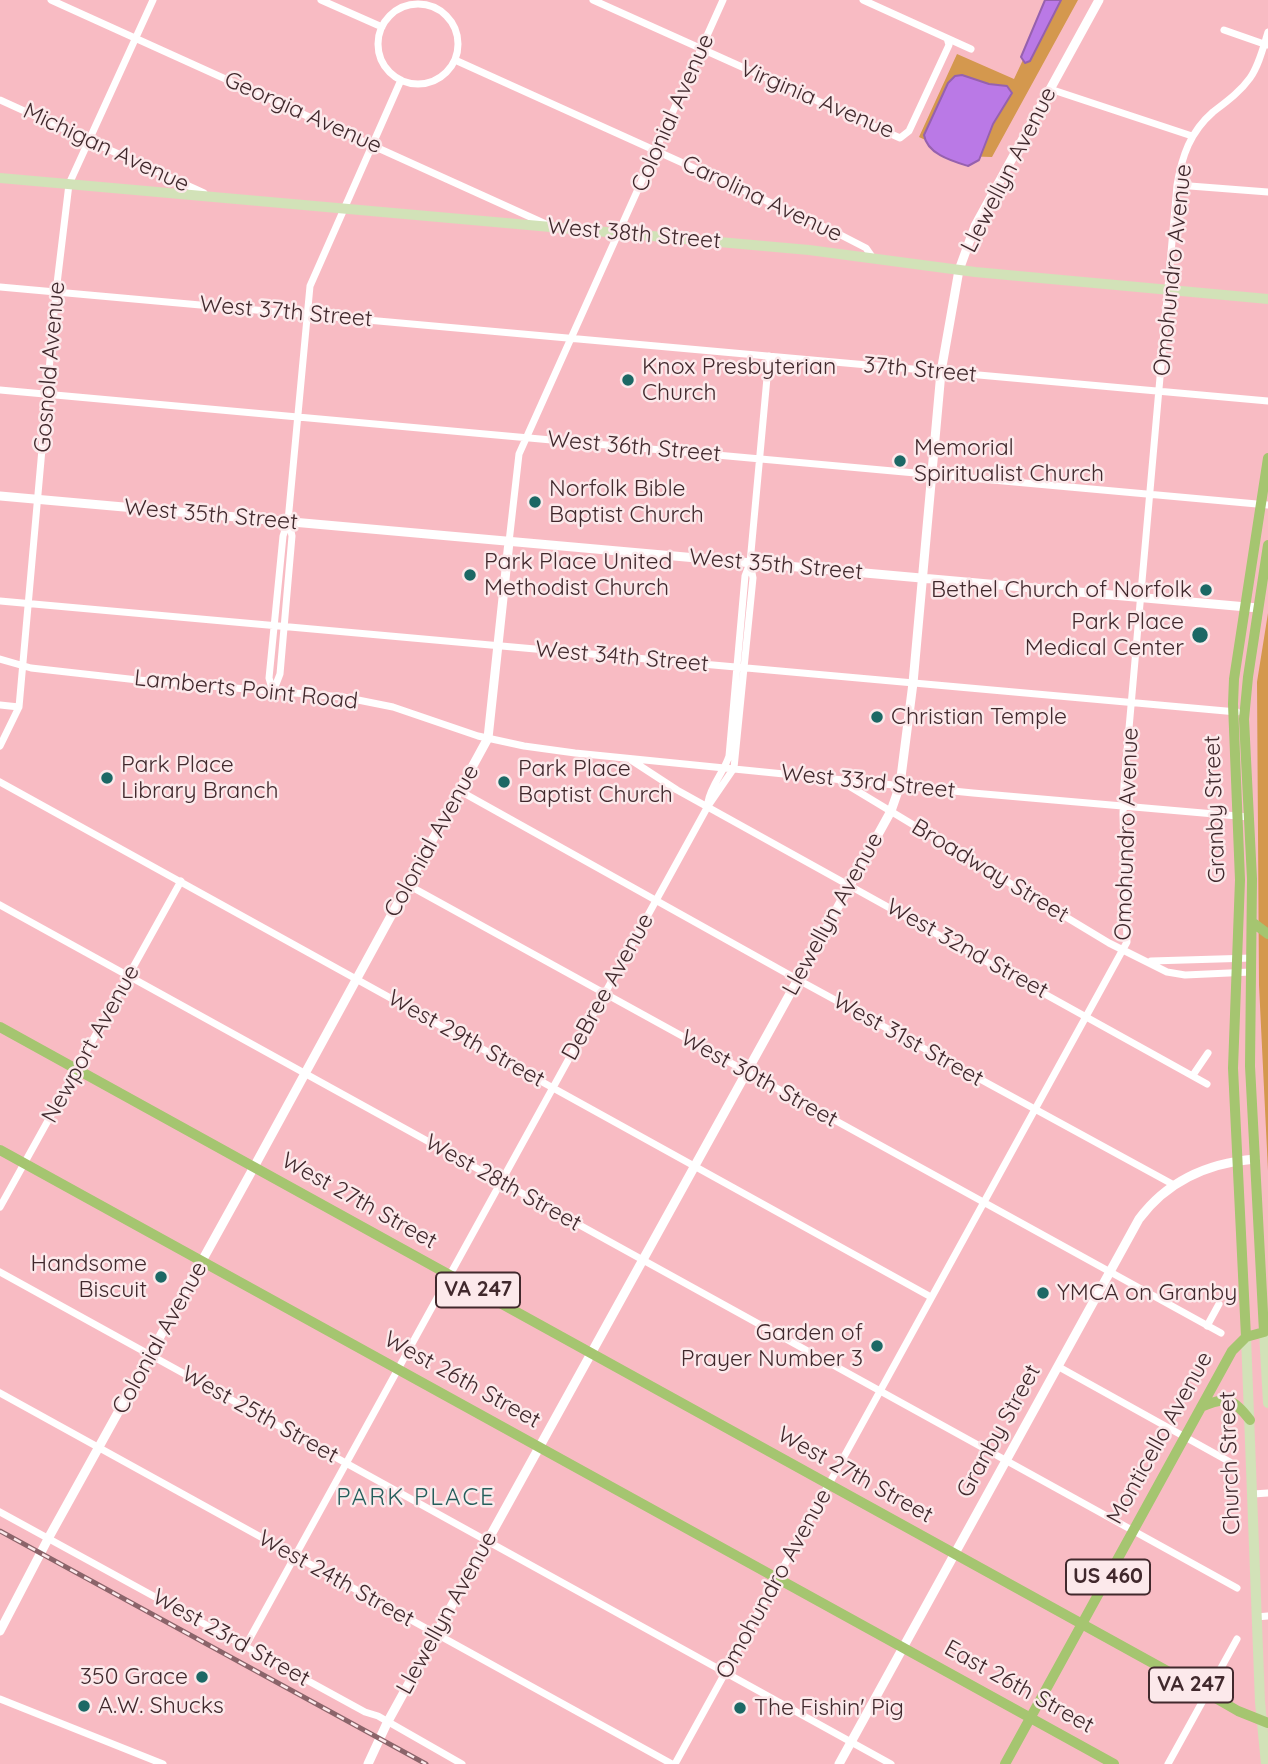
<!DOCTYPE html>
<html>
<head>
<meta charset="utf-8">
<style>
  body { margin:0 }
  canvas { display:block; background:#f8bbc3 }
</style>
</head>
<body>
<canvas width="1268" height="1764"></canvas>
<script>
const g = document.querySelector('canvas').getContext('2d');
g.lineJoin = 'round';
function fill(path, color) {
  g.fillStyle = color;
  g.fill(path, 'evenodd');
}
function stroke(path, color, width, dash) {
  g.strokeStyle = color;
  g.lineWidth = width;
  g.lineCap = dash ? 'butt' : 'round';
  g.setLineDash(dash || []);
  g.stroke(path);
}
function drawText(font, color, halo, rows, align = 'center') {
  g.font = font + ' Quicksand,sans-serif';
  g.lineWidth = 5;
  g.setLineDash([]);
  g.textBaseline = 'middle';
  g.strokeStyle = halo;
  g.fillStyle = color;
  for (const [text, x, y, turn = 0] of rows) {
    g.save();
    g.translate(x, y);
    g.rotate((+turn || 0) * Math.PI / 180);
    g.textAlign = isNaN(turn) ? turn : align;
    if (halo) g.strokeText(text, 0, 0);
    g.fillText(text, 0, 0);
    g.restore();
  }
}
fill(new Path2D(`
  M1051,0H1078L992,157L959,156L919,137L957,54L1014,79Z
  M1268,613V1171L1259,985L1257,682Z`), '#d4984e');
const water = new Path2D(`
  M1045,0H1061L1030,61L1025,63L1021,57Z
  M962,75L989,84L1007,86L1012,93L993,124L979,160L968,166C952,161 927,154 924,135L948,83L955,76Z`);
fill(water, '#ba79e6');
stroke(water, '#9661ae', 2);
stroke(new Path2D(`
  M51,0L548,225
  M321,0L382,27
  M593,0L900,138L909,131L949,45L947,38
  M863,0L971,49
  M378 44a40 40 0 1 1 80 0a40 40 0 1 1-80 0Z
  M1224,30L1267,45
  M455,60L831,230L866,248L873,258
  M1050,89L1192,136
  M0,100L204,193
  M1177,185L1268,192
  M0,287L1268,401
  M0,390L1268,505
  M509,542L519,454L723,0
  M0,601L1237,712
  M0,659L31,668L138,680L343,697L393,707L478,736L524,746L575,753L973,793L1249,817
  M273,692L269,678L283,536L288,521L310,286L401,80
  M273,692L280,674L292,536L289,522
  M0,705L19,707
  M0,746L19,707L56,292L69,184L153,0
  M631,760L677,790L1207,1084
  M839,780L1109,943L1167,972L1185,975L1251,972
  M0,782L931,1297
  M460,791L804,983L1174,1185
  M708,802C711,785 724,772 729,756L745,576L750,563L769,356
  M408,885L1221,1333
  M0,905L1237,1588
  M1151,961L1252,958
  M1193,1075L1208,1053
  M0,1207L181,881
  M0,1272L891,1764
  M1207,1326L1219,1304
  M1059,1367L1230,1462
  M0,1393L672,1764
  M1253,1494L1268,1493
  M0,1512L365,1712L378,1716L462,1764
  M1256,1617L1268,1616
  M245,1647L708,806L734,768L753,578L750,563
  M0,1699L163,1764
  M675,1764L1127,942L1123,814L1124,785L1177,185C1182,156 1190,132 1213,112C1226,102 1240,92 1250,78C1259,65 1263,48 1268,32
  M1168,1764L1237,1639`), '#fff', 7);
stroke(new Path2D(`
  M0,496L1258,608
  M0,1631L49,1537L254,1167L488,738L509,542
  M368,1764L387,1723L436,1634L891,811L900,785L913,683L941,372L959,270L975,226L1099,0
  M839,1764L1139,1219C1168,1180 1208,1163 1255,1159`), '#fff', 9);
stroke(new Path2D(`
  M0,178L809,250L975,272L1268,299
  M1264,1332L1268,1403
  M1246,1337L1260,1702L1266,1764`), '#d2e2b8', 10);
stroke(new Path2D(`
  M1252,922L1268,934
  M0,1027L1207,1693L1238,1711L1268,1723
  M0,1150L1114,1764
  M1246,1337L1233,1068L1240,880L1233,704L1234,679L1268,458
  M1201,1407C1226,1396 1233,1398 1250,1420
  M1005,1764L1232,1351L1246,1337L1264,1332L1250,1066L1252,879L1244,719L1248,677L1268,545`), '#a5c570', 10);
const rail = new Path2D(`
  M0,1531L426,1764`);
stroke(rail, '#8b646a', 5);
stroke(rail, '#fce9eb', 2.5, [8]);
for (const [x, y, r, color] of [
  [628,380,7,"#1c6865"],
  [900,461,7,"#1c6865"],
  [535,502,7,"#1c6865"],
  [470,575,7,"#1c6865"],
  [1206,590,7,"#1c6865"],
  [1200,635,9,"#1c6865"],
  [877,717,7,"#1c6865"],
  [107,778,7,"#1c6865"],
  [504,782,7,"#1c6865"],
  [161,1277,7,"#1c6865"],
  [1043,1293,7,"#1c6865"],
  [877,1346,7,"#1c6865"],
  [202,1677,7,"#1c6865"],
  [84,1706,7,"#1c6865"],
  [740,1708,7,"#1c6865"]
]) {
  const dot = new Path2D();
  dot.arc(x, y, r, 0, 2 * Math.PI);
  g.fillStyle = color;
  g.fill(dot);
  stroke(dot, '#fce9eb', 2.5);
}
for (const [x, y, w] of [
  [478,1290,84],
  [1108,1577,84],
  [1191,1685,84]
]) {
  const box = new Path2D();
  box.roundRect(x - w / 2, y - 17.5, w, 35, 5);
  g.fillStyle = '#fce9eb';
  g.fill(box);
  stroke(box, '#41292d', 2);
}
drawText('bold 21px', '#41292d', null, [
  ["VA 247",478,1290],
  ["US 460",1108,1577],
  ["VA 247",1191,1685]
]);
drawText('23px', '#41292d', '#fce9eb', [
  ["Virginia Avenue",817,100,23],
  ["Georgia Avenue",303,113,24],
  ["Colonial Avenue",673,113,-66],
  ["Michigan Avenue",106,148,25],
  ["Llewellyn Avenue",1009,170,-63],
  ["Carolina Avenue",762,199,25],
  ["West 38th Street",634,234,5],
  ["Omohundro Avenue",1173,270,-84],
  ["West 37th Street",286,312,5],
  ["Gosnold Avenue",50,367,-85],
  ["37th Street",920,370,5],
  ["West 36th Street",634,447,5],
  ["West 35th Street",211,515,5],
  ["West 35th Street",776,565,5],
  ["West 34th Street",622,657,5],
  ["Lamberts Point Road",246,690,6],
  ["West 33rd Street",868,782,6],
  ["Granby Street",1215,809,-92],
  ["Omohundro Avenue",1127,834,-88],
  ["Colonial Avenue",432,841,-61],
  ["Broadway Street",990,871,31],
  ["Llewellyn Avenue",833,914,-61],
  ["West 32nd Street",967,949,29],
  ["DeBree Avenue",608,987,-61],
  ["West 29th Street",466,1039,29],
  ["West 31st Street",908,1040,29],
  ["Newport Avenue",91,1044,-61],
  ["West 30th Street",759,1079,29],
  ["West 28th Street",503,1183,29],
  ["West 27th Street",359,1201,29],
  ["Colonial Avenue",160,1338,-61],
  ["West 26th Street",462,1380,29],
  ["West 25th Street",260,1415,29],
  ["Granby Street",999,1431,-61],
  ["Monticello Avenue",1160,1438,-61],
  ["Church Street",1230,1463,-92],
  ["West 27th Street",855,1475,29],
  ["West 24th Street",336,1579,29],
  ["Omohundro Avenue",774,1584,-61],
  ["Llewellyn Avenue",447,1613,-61],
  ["West 23rd Street",231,1638,29],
  ["East 26th Street",1019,1687,29]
]);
drawText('23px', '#41292d', '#fce9eb', [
  ["Knox Presbyterian",642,367],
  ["Church",642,393],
  ["Memorial",914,448],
  ["Spiritualist Church",914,474],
  ["Norfolk Bible",549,489],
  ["Baptist Church",549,515],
  ["Park Place United",484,562],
  ["Methodist Church",484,588],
  ["Bethel Church of Norfolk",1192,590,"right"],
  ["Park Place",1184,622,"right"],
  ["Medical Center",1184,648,"right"],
  ["Christian Temple",891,717],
  ["Park Place",121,765],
  ["Library Branch",121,791],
  ["Park Place",518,769],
  ["Baptist Church",518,795],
  ["Handsome",147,1264,"right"],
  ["Biscuit",147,1290,"right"],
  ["YMCA on Granby",1057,1293],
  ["Garden of",863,1333,"right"],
  ["Prayer Number 3",863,1359,"right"],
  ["350 Grace",188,1677,"right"],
  ["A.W. Shucks",98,1706],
  ["The Fishin' Pig",754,1708]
], 'left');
g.letterSpacing = '2px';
drawText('24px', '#255f5c', '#fce9eb', [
  ["PARK PLACE",416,1498]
]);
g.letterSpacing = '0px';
</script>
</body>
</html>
